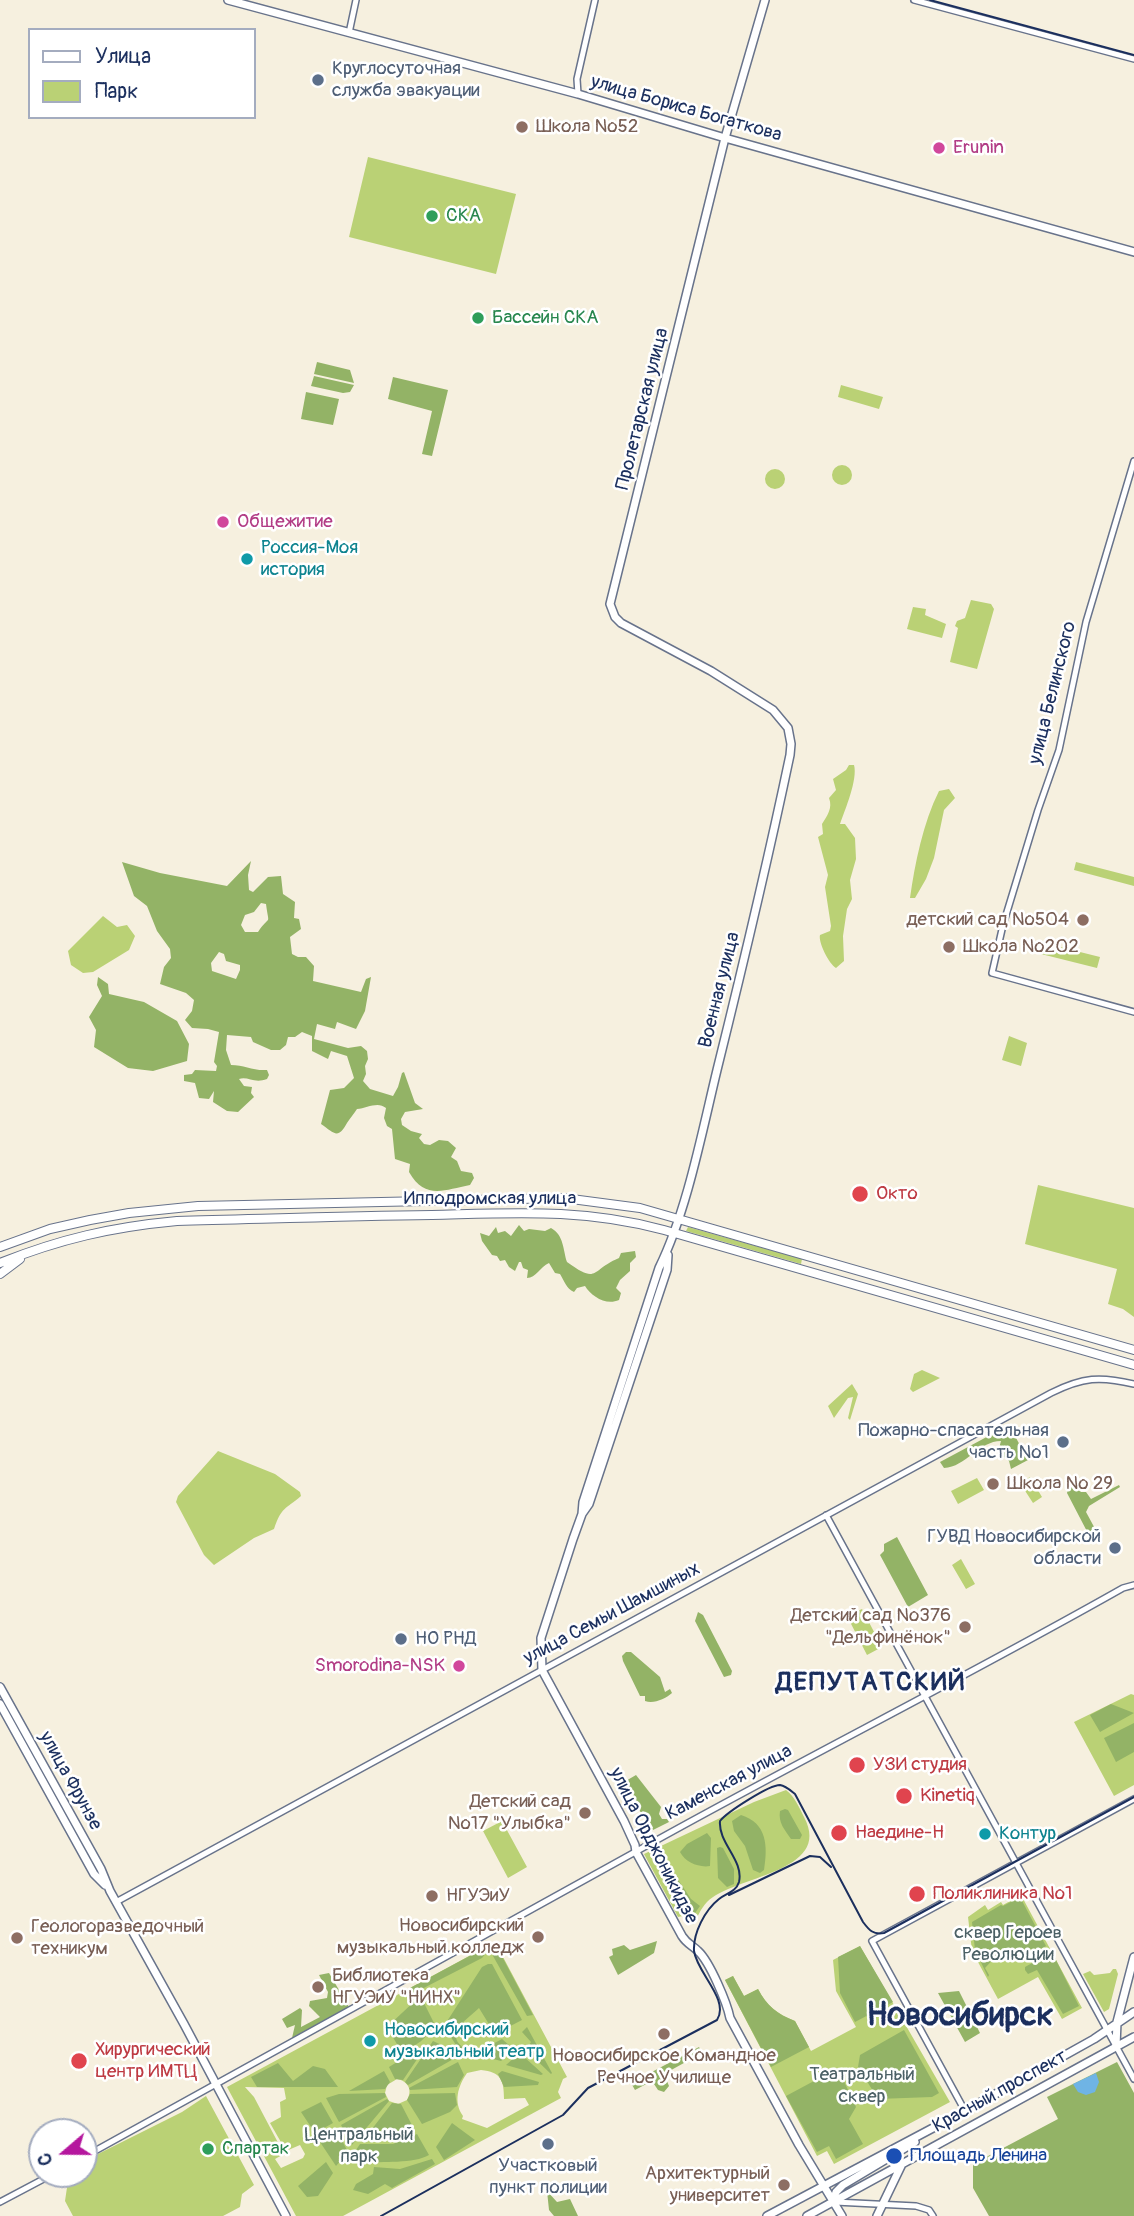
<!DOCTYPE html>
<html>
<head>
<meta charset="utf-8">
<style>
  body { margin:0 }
  #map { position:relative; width:1134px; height:2216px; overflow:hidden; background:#f6f0df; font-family:Pangolin,sans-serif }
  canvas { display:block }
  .legend { position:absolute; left:28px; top:28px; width:228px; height:91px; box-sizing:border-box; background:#fff; border:2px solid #a4acbf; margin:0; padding:9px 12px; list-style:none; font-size:21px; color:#1b2f5e }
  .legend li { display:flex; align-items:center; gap:14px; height:35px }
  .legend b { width:35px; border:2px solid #a4acbf }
  .north { position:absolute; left:28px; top:2118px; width:70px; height:70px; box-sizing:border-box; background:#fff; border:2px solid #a4acbf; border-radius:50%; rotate:250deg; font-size:19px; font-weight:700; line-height:28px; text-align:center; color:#1b2f5e }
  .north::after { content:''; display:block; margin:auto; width:24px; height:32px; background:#b5179e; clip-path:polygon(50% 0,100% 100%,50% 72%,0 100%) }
</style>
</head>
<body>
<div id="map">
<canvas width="1134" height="2216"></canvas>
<ul class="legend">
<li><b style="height:9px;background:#fff"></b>Улица</li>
<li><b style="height:19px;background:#bad175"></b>Парк</li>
</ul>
<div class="north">С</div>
</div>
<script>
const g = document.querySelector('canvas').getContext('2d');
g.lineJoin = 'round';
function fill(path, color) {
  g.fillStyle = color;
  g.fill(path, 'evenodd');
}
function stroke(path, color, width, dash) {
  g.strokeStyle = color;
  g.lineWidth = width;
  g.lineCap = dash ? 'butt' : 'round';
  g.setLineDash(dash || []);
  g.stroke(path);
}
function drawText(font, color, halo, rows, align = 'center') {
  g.font = font + ' Pangolin,sans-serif';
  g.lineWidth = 5;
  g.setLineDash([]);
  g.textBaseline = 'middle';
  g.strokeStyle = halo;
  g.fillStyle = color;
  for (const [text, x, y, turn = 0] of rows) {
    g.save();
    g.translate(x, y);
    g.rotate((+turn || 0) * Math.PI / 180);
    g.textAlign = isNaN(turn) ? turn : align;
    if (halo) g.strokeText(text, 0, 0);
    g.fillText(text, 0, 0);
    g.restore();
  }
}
fill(new Path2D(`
  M368,157L516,194L496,274L349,237Z
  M841,385L883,397L879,409L838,397Z
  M832 475a10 10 0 1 1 20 0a10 10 0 1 1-20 0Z
  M765 479a10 10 0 1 1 20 0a10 10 0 1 1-20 0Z
  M971,600L991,604L994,609L977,669L950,662L958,628L955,626L957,621L965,618Z
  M913,607L926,609L925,615L946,624L942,638L907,629Z
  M849,765H854C858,779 845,810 840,824H845L855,838L856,859L850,880L852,899L847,909L843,936L844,961L836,968C829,964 818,942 820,935L830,931L831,926L825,887L828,875L818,837L823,834L822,824C827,816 833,808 829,798L836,790L833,779L846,770Z
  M949,789L955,798L944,810L934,858L926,879L915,898H910C915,863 923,823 939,791Z
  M1076,862L1134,877V886L1074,870Z
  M103,916L117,927L127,925L135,936L129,950L93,972L83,973L71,965L68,951Z
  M1044,943L1100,957L1097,968L1041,954Z
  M1009,1036L1027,1043L1021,1066L1002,1060Z
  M1038,1185L1134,1208V1317L1123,1309L1108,1304L1117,1269L1025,1244Z
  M688,1227L802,1259L801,1264L686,1231Z
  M922,1370L940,1378L913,1392L910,1389L914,1374Z
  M852,1384L858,1394L850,1420L848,1418L853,1397L848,1398L834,1418L828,1406Z
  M218,1451L275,1474L300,1492L301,1496C285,1510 282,1506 274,1529L254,1538L214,1565L204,1555L176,1502L178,1496Z
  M1030,1477L1042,1497L1033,1503L1020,1483Z
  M977,1478L984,1490L958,1504L951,1491Z
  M961,1559L975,1584L966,1589L952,1565Z
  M862,1609L882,1647L867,1655L847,1616Z
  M1131,1694L1134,1695V1785L1114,1796L1074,1722Z
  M786,1790C795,1797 799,1807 804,1817C834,1873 732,1876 707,1902C701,1908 697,1918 693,1925L687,1915L678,1917L644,1854L754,1802Z
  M502,1821L527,1867L508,1878L483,1831Z
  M1021,1895L1082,2008L1062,2019L1038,1977L998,1999L972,1951L968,1917L985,1905L988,1910L1001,1902L1003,1905Z
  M495,1942L567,2077L563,2079L558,2092L561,2098L343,2216H296L227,2087ZM481,2070C501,2072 504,2080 504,2099L525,2098L529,2105L487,2128L462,2119L463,2116C453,2102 458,2086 467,2073ZM397,2079C408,2081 413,2090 407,2100L398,2104L389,2101L385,2093L387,2085ZM245,2087L284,2088L286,2099L280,2102L281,2117L270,2123L286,2151L300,2145L305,2154L303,2158L281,2168L275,2159L284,2154L254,2097Z
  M860,1946L950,2102L834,2164L827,2151L817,2156L725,1980L733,1976L744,1996L758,1989C767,2006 777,2014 795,2021L811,2051L856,2027L836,1991L833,1960Z
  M1113,1969H1116L1118,1974L1109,2009L1104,2012L1083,1974L1090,1971L1094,1975L1110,1973Z
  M206,2096L254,2185L242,2194L240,2207L223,2216H73L65,2201L69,2174H84V2161L182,2112Z`), '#bad175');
fill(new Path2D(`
  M317,362L350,370L354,383L314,374Z
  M314,376L354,385L350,392L343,393L311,386Z
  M393,377L448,390L432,456L422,454L432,411L388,399Z
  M306,392L339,399L333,425L301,419Z
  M251,861L248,875L249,890L253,892L268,877L281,876L283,894L295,902L294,918L299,919L301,929L290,937L292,954L298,957H306L314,966L313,981L361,992L366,979L371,977L365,1011L356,1029L337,1022L335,1029L317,1024L314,1039L348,1048L361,1046L367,1051L368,1059L365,1066L366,1074L363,1081L370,1089L393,1096L398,1087L402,1073L404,1072L415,1103L423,1109L405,1112L401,1119L402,1125L411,1131L422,1134L419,1138L424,1144L430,1145L439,1140L448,1141L456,1148L451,1157L457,1161L461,1171L472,1173L474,1178L470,1185C444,1190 425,1200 409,1172L410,1164L395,1159L392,1129L387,1126L384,1118L386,1108C378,1101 367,1108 357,1109C354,1114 350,1118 347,1123C338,1140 334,1133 321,1124L330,1090L344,1088L354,1078L347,1056L331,1051L328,1059L312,1051V1036L302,1032L295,1037H288L286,1045L280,1050H271L253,1042L251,1037L227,1035L226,1050L231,1065C244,1065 253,1071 267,1070L269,1075L267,1079C254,1084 248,1076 239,1079L244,1086L252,1087L251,1093L254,1097L238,1112L227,1111L213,1102L214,1091L209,1099L199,1098L195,1083L184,1081V1075L192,1074L195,1070L216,1071L217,1066L214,1062L219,1032L208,1029L192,1028L185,1020L192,1011L194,1000L186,993L160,984L164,967L171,958L170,949L157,931L147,906L134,896L122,862L160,873L227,886ZM261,903L266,904C269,928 271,913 258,932H245L241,925L245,915L254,912ZM219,952L224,954L226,961L240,965V970L236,979L212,971L211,963Z
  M98,977L108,984L109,994L144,1002L177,1021L189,1044L187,1061L153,1071L128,1068L94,1047L96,1030L89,1017L102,996L97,985Z
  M519,1225L524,1231L529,1229L545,1231L551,1228C564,1235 563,1250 567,1262C599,1285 590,1270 619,1258L621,1253L635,1251L636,1257L630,1263V1271L620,1280L616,1288L621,1293L619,1300C606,1306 591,1296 585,1286L577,1288L574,1292C566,1288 565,1282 560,1274L555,1273L549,1263C540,1267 536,1278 527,1278L528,1270L523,1268L521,1262H519L515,1271L509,1267L505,1260L500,1261L497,1256L492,1255L482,1241L480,1233L489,1236L496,1227L498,1233L505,1231L511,1236Z
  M1009,1425L1028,1460L1011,1469L1009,1461L998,1452L1001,1441C979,1441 966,1467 944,1468L940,1462Z
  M1070,1482H1074L1081,1492H1086L1091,1499L1119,1485L1120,1487L1089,1506L1086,1512L1099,1536L1092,1541L1067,1493Z
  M897,1537L928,1595L908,1607L880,1555L884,1551V1544Z
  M698,1612L703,1615L732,1671L731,1675L724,1677L695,1621Z
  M626,1652H631L660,1677L665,1692L670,1689L672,1693C665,1699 654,1704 645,1701V1696H640L623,1661L622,1656Z
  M1111,1704L1134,1713L1100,1732L1090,1715Z
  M1134,1723V1752L1116,1762L1104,1738Z
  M636,1775L661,1807L659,1814L662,1819H667L669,1822L651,1831L624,1782Z
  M785,1809L788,1810L802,1835L800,1839H791C785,1830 778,1823 780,1811Z
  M741,1815C767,1823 768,1846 764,1870L760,1873L753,1870L745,1846L734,1831L732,1821Z
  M707,1833L711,1838L710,1866C699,1868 685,1862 680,1852L687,1844Z
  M720,1847L723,1848L734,1869V1884L727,1887L718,1878L717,1848Z
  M664,1867L677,1878L691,1899L700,1906L695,1913L686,1911Z
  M1020,1897L1046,1946L1023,1959L1011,1950L999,1953L985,1968L989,1975L988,1977L975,1950L972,1922L1001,1905L1003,1906Z
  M657,1941L654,1953L618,1975L609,1957L613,1955L612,1949L624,1945L630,1950Z
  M488,1946V1951L482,1958L414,1993L410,1988Z
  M860,1946L893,2002L855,2022L840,1993L838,1957Z
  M497,1947L533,2015L527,2016L493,1956Z
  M1052,1952L1079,2006L1063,2014L1037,1970L1028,1974L1025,1970V1967Z
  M488,1964H492L522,2020L495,2034L479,2008C465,2021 442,2035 467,2050L461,2053L444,2026L482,1967Z
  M329,1973L349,2007L292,2038L295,2025L287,2028L282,2019L300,2008L302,2010L301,2027L320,2017L309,2006L310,2001L327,1998L328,1992L319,1975Z
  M733,1976L744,1996L758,1989C767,2006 777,2014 795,2021L809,2047L771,2067L725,1980Z
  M959,1991L980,2033L965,2042L938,1993Z
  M418,1998L422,1999L434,2023C428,2038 416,2047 401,2051L387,2027Z
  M527,2027L552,2073L551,2074L526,2050L531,2042L522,2032Z
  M904,2030L939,2093L932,2097L878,2099L858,2067L860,2055Z
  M502,2039L517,2052L509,2054L501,2061L474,2054Z
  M433,2041L450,2049L455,2058L408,2085L405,2082Z
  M421,2047L422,2052L403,2080L395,2079L389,2067Z
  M699,2047L702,2053L664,2074L669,2086L664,2092L658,2090L652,2081L635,2090L631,2083Z
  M523,2056L543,2074L541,2075L506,2065L515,2057Z
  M458,2062L464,2075L457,2087L410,2090L409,2088Z
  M1117,2062L1134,2093V2216H989L973,2188V2164L1058,2119L1047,2097Z
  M278,2063L293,2081L313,2066L325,2069L338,2087H257L251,2077Z
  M384,2071L390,2082L385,2089L349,2091Z
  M502,2071L539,2082L538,2085L504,2087L498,2074Z
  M827,2074L841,2075L856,2107L849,2119L863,2144L836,2159L829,2146L817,2152L786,2096Z
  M385,2093L386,2097L339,2122L326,2098L339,2094Z
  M455,2093L457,2105L450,2112L422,2124L407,2100L410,2094Z
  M387,2099L389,2101L352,2145L341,2125Z
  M321,2102L333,2123L315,2133L301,2112Z
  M392,2103L401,2104L414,2129L392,2139L365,2138Z
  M452,2123L475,2140L444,2160L436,2147Z
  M336,2129L348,2152L336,2166L318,2139Z
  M417,2134L429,2155C414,2164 382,2161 363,2163L354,2153L360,2144H393Z
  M432,2159L435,2164L392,2188L385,2184L368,2194L353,2190L356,2184L373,2174L374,2167L400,2169Z
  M326,2162L333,2173L318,2196L307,2197L298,2186Z
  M547,2191L557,2202L570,2199L578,2216H554L549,2210Z`), '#93b366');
fill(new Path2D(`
  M1096,2073L1099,2082L1095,2092L1086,2095L1078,2092L1073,2084Z`), '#6fb4e5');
const minor = new Path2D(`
  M914,0L1134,59
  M349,33L356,0
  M578,94L577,79L595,0
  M1134,461L1086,622L1059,750L1038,810L1003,925L992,973L1134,1012
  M826,1515L1134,2079
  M116,1902L1051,1393C1083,1377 1100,1376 1134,1384
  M965,2111L872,1941L1134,1799
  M84,2157C272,2054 459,1950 646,1846C804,1758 966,1677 1123,1588L1134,1585
  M0,2202L53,2174
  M835,2202L916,2206L929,2210L933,2216`);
const major = new Path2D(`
  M228,0L578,94L725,138L1134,252
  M668,1255L667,1270L589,1504L582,1514L573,1539L541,1638L542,1670L624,1821L635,1845L636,1852L682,1936C687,1944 692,1945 698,1951C710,1962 727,2003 730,2018L799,2145L842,2216
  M582,1514L583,1502L659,1268C687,1211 702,1132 717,1070C743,965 768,860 790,755L791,744L788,728L773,710L711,671L621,623L615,617L610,604L725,138L765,0
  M0,1687L101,1869L110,1891L184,2024L286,2216
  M0,1704L94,1874L105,1885
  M1116,2046L1117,2022L1134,1957
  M833,2201L836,2192L843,2185L915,2142
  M767,2216L965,2111L1094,2039L1134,2012
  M807,2216L1134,2037
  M877,2216L902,2164`);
const highway = new Path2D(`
  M0,1247L50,1229L90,1220L129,1213L198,1206L564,1198L640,1208L1134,1350
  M0,1263C60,1239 112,1227 177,1221C262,1219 347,1216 432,1215C514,1213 583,1208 664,1230L1134,1365
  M0,1274L20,1259`);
stroke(minor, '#68738b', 8);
stroke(major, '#68738b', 10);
stroke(highway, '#68738b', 10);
stroke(minor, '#fff', 5);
stroke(major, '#fff', 7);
stroke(highway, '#fff', 8);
stroke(new Path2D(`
  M930,0L1134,55
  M729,1895L810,1856L820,1857L831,1867
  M381,2216L563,2115L588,2088L717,2020C730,2000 697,1973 694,1951C693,1933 705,1910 719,1899C726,1893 736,1892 739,1882C744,1860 718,1843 720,1821C727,1812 769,1785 780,1785C786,1786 790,1790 795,1794L863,1922C869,1930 873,1935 884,1933L1134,1797`), '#1b2f5e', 2);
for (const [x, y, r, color] of [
  [318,80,7,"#5c6f8a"],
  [522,127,7,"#8d6e63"],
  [939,148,7,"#d1479c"],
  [432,216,7,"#2e9e5b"],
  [478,318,7,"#2e9e5b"],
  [223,522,7,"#d1479c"],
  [247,559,7,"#0f9aa8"],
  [1083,920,7,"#8d6e63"],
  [949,947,7,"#8d6e63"],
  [860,1194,9,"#e0444e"],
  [1063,1442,7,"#5c6f8a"],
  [993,1484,7,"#8d6e63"],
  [1115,1548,7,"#5c6f8a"],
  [965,1627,7,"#8d6e63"],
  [401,1639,7,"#5c6f8a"],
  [459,1666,7,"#d1479c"],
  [857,1765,9,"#e0444e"],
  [904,1796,9,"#e0444e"],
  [585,1813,7,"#8d6e63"],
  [839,1833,9,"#e0444e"],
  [985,1834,7,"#0f9aa8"],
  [917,1894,9,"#e0444e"],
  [432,1896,7,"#8d6e63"],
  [538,1937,7,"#8d6e63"],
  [17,1938,7,"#8d6e63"],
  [318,1987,7,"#8d6e63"],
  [664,2034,7,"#8d6e63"],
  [370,2041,7,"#0f9aa8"],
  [79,2061,9,"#e0444e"],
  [548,2144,7,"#5c6f8a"],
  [208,2149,7,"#2e9e5b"],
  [894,2156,9,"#1a4fb4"],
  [784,2185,7,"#8d6e63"]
]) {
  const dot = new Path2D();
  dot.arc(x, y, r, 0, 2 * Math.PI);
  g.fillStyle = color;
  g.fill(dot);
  stroke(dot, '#fff', 2.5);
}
drawText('19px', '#4e5e75', '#fff', [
  ["Круглосуточная",332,69],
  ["служба эвакуации",332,91],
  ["Пожарно-спасательная",1049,1431,"right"],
  ["часть №1",1049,1453,"right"],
  ["ГУВД Новосибирской",1101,1537,"right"],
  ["области",1101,1559,"right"],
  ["НО РНД",415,1639],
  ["Участковый",548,2166,"center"],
  ["пункт полиции",548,2188,"center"]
], 'left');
drawText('19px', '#1b2f5e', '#fff', [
  ["улица Бориса Богаткова",686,109,16],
  ["Пролетарская улица",643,409,-76],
  ["улица Белинского",1053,693,-76],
  ["Военная улица",720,990,-76],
  ["Ипподромская улица",490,1199],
  ["улица Семьи Шамшиных",612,1614,-28],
  ["улица Фрунзе",70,1781,61],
  ["Каменская улица",729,1783,-28],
  ["улица Орджоникидзе",653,1846,63],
  ["Красный проспект",1000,2092,-29]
]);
drawText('19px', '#785e54', '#fff', [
  ["Школа №52",536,127],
  ["детский сад №504",1069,920,"right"],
  ["Школа №202",963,947],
  ["Школа № 29",1007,1484],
  ["Детский сад №376",951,1616,"right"],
  ["\"Дельфинёнок\"",951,1638,"right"],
  ["Детский сад",571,1802,"right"],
  ["№17 \"Улыбка\"",571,1824,"right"],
  ["НГУЭиУ",446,1896],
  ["Новосибирский",524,1926,"right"],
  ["музыкальный колледж",524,1948,"right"],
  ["Геологоразведочный",31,1927],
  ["техникум",31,1949],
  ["Библиотека",332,1976],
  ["НГУЭиУ \"НИНХ\"",332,1998],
  ["Новосибирское Командное",664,2056,"center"],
  ["Речное Училище",664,2078,"center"],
  ["Архитектурный",770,2174,"right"],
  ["университет",770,2196,"right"]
], 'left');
drawText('19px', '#b23c85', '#fff', [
  ["Erunin",953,148],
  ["Общежитие",237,522],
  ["Smorodina-NSK",445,1666,"right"]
], 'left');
drawText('19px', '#27864d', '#fff', [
  ["СКА",446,216],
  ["Бассейн СКА",492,318],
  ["Спартак",222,2149]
], 'left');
drawText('19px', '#0d838f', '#fff', [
  ["Россия-Моя",261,548],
  ["история",261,570],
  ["Контур",999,1834],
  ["Новосибирский",384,2030],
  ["музыкальный театр",384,2052]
], 'left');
drawText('19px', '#be3a42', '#fff', [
  ["Окто",876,1194],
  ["УЗИ студия",873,1765],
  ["Kinetiq",920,1796],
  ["Наедине-Н",855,1833],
  ["Поликлиника №1",933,1894],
  ["Хирургический",95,2050],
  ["центр ИМТЦ",95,2072]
], 'left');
drawText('19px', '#4b6065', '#fff', [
  ["сквер Героев",1008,1933],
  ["Революции",1008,1955],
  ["Театральный",862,2075],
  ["сквер",862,2097],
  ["Центральный",359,2135],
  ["парк",359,2157]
]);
drawText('19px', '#164399', '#fff', [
  ["Площадь Ленина",910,2156]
], 'left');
g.letterSpacing = '2px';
drawText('bold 26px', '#1b2f5e', '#fff', [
  ["ДЕПУТАТСКИЙ",871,1683]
]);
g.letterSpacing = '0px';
drawText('bold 33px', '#1b2f5e', '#fff', [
  ["Новосибирск",960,2017]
]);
</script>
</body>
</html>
